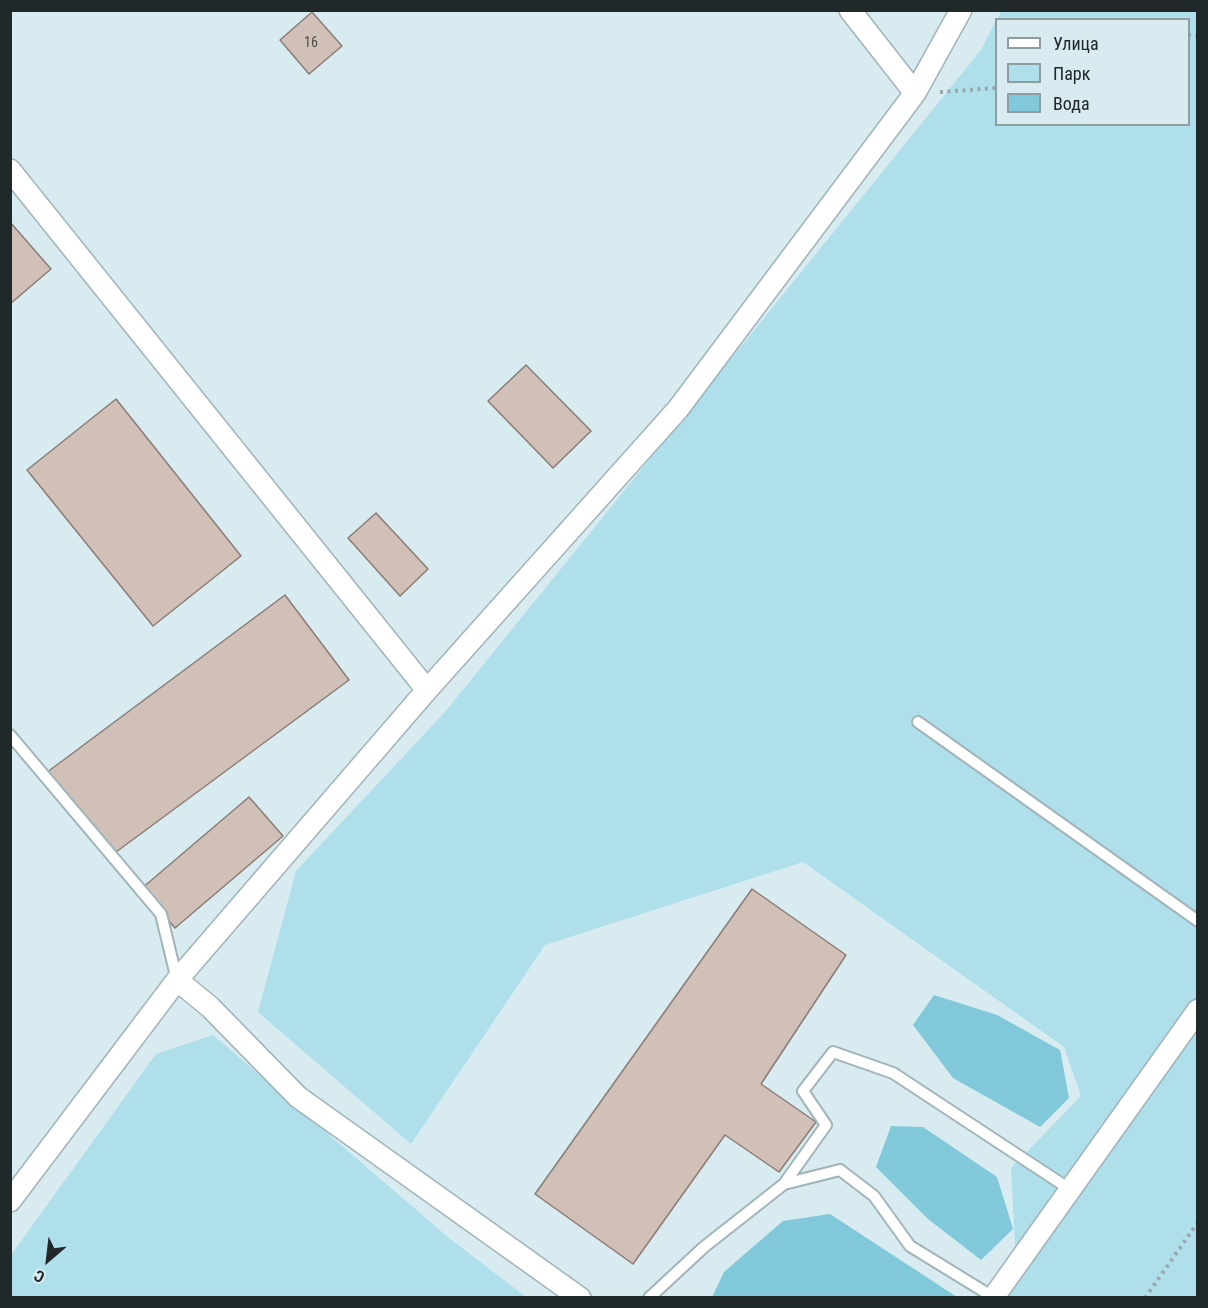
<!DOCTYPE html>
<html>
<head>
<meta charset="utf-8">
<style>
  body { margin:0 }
  #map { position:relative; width:1208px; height:1308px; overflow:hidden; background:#d7ebf0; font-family:"Roboto Condensed",sans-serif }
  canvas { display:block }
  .frame { position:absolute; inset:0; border:12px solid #20282a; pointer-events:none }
  .legend { position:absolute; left:995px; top:18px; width:195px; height:108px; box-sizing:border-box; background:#d7ebf0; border:2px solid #8e9da1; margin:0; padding:8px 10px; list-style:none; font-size:18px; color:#20282a }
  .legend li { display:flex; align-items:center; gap:12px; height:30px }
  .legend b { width:30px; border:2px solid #8e9da1 }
  .north { position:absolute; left:18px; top:1230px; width:60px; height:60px; -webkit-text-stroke:4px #d7ebf0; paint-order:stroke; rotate:208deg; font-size:16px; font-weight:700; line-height:24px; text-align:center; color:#20282a }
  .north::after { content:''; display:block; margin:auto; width:21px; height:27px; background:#20282a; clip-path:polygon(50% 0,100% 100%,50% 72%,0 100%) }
</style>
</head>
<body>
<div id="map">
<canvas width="1208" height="1308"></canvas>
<div class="frame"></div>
<ul class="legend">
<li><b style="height:8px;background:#fff"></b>Улица</li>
<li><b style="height:16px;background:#aedfeb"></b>Парк</li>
<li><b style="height:16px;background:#80c8da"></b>Вода</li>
</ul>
<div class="north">С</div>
</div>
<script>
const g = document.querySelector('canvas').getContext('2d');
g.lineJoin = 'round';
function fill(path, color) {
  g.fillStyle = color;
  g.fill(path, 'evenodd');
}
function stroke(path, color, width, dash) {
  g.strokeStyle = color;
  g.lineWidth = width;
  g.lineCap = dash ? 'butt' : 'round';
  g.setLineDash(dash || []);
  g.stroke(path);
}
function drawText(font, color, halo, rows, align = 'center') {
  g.font = font + ' "Roboto Condensed",sans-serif';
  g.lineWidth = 5;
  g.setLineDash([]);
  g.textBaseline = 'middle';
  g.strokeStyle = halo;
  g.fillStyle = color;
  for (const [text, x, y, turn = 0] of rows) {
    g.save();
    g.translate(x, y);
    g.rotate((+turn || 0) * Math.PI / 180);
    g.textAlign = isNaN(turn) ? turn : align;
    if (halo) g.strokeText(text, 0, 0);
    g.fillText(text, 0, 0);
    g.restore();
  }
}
fill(new Path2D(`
  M1002,11H1197V1297H1008L1017,1282L1011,1168L1081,1096L1064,1047L803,862L545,945L411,1144L258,1012L296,871L445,712L981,50L996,21V124H1188V20L997,19Z
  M213,1035L449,1238L526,1297L11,1298V1255L156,1054Z`), '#aedfeb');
fill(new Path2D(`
  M934,995L997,1015L1060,1050L1069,1098L1040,1127L953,1078L913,1025Z
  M891,1126L923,1127L997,1177L1013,1229L981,1260L928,1219L876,1167Z
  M830,1214L957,1297H712L724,1272L783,1221Z`), '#80c8da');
const building = new Path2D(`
  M312,12L342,46L309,74L280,40Z
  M10,222L51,269L10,304Z
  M526,365L591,431L553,468L488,401Z
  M116,399L241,556L153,626L27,470Z
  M376,513L428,569L400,596L348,538Z
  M285,595L349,680L112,855L46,773Z
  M249,797L283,836L175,928L141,889Z
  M752,889L846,955L761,1084L816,1122L779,1172L725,1135L633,1264L535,1194Z`);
fill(building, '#d1c0b8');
stroke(building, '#8b7b74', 1.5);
const service = new Path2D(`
  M918,722L1198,921
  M10,735L161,914L177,980
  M784,1184L840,1170L874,1196L910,1246L993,1297
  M649,1298L704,1247L784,1184L826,1125L803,1091L833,1052L893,1073L1071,1190`);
const minor = new Path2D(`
  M850,10L915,93
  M10,170L427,690
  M177,980L210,1007L298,1097L580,1298
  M10,1201L177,980L427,690L678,409L915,93L961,10
  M993,1298L1198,1010`);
stroke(service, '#a1b4b9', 14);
stroke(minor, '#a1b4b9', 24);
stroke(new Path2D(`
  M1188,35L1198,36
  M940,92L996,88
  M1145,1298L1198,1222`), '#98a8ac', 4, [3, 4.5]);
stroke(service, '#fff', 10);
stroke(minor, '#fff', 21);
drawText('14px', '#4c4e4e', null, [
  ["16",311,43]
]);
</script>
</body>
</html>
